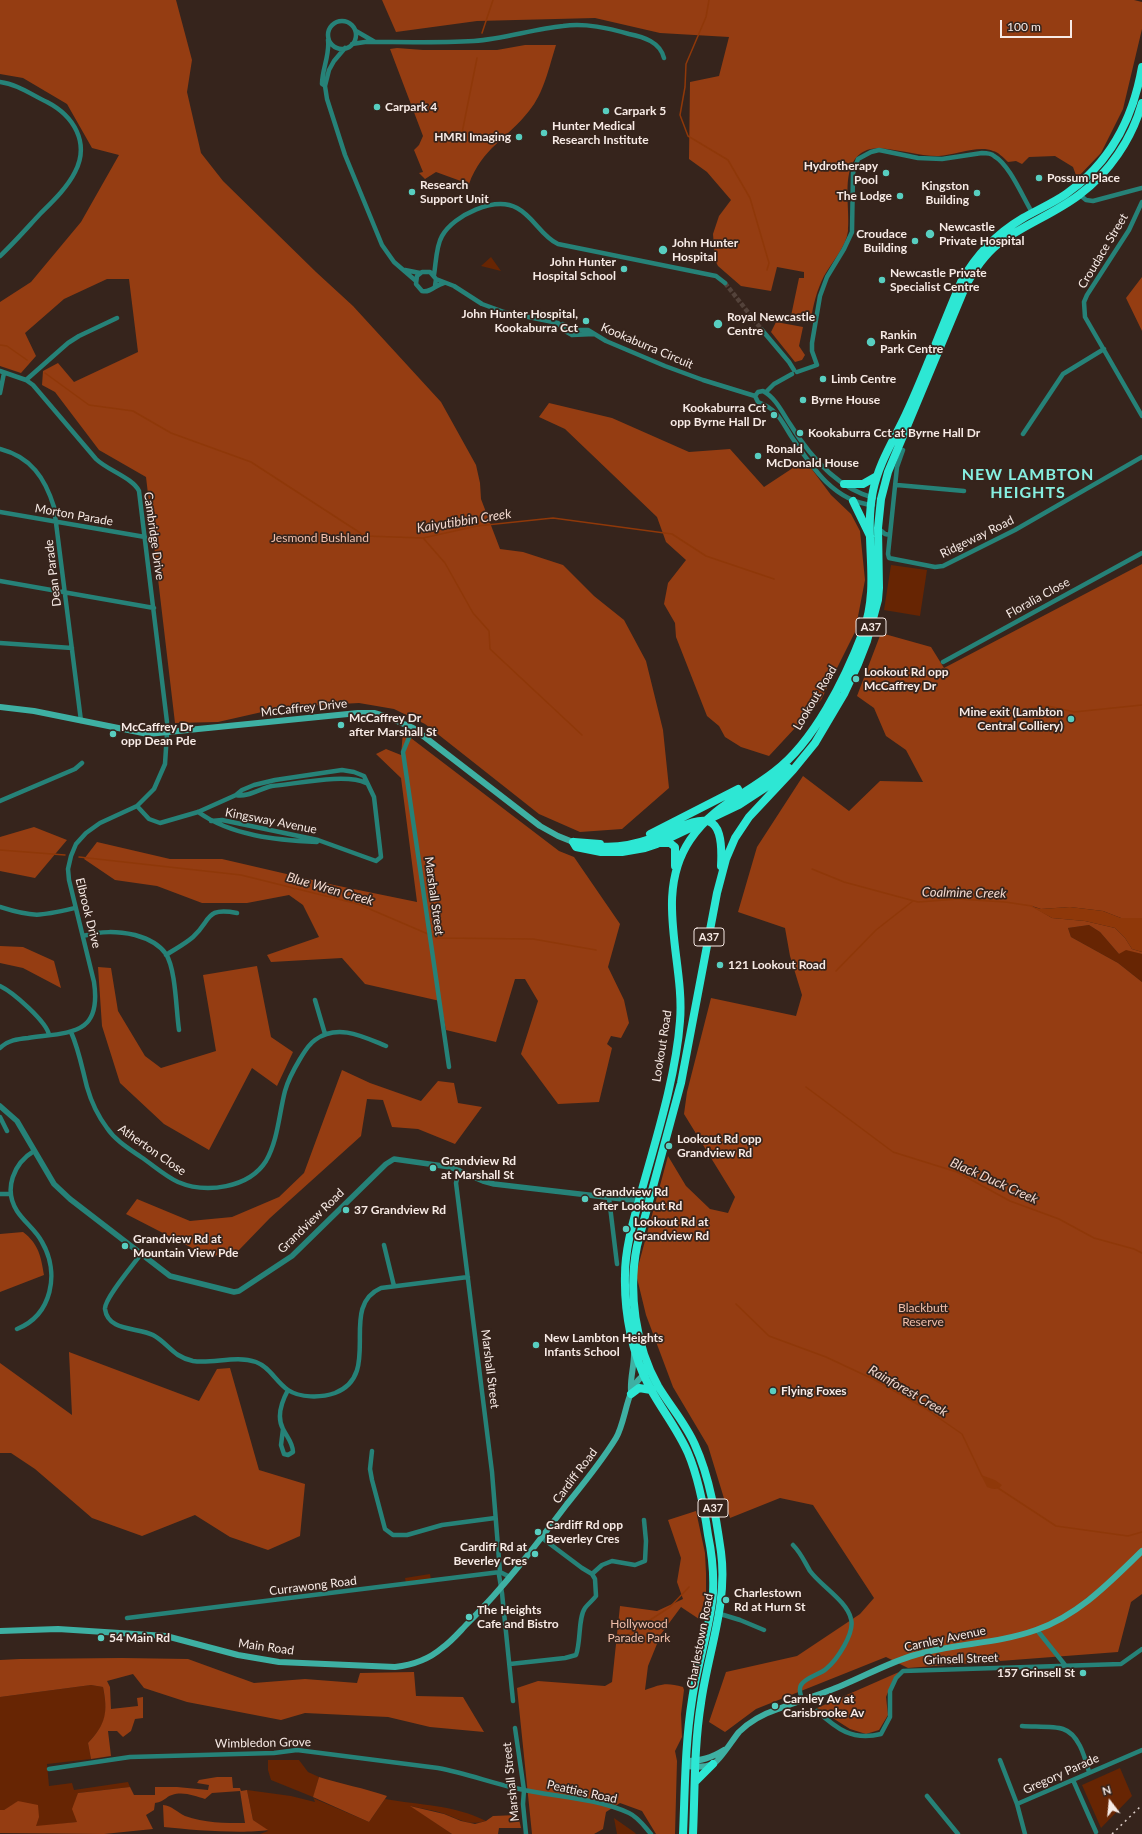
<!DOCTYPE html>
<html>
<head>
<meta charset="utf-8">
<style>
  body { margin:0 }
  #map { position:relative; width:1142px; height:1834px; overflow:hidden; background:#36241c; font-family:Lato,sans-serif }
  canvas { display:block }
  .north { position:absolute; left:1090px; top:1782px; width:40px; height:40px; -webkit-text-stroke:3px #36241c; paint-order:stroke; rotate:344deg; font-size:11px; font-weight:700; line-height:16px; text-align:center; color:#f7eae5 }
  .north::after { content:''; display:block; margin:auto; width:14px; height:18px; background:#f7eae5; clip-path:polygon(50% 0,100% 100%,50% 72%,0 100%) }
  .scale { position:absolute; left:1000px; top:20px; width:72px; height:18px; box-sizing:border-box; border:2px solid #f7eae5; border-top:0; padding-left:5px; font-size:12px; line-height:14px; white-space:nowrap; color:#f7eae5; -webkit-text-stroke:3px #36241c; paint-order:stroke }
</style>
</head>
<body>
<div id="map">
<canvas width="1142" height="1834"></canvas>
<div class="north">N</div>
<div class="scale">100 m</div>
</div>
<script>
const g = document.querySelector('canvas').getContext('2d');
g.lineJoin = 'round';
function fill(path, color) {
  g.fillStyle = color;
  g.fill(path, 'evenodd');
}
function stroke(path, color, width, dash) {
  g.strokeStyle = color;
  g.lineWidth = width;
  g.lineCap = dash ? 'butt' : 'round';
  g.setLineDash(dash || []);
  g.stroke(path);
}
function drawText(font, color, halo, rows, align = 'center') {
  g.font = font + ' Lato,sans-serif';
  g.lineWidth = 3.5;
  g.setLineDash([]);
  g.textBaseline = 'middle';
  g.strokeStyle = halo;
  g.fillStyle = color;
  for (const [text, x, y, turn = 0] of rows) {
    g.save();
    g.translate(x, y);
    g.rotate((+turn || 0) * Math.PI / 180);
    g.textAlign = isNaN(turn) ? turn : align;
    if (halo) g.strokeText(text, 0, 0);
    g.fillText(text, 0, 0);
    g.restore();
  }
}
fill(new Path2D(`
  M491,257L501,271L481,266Z
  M891,565L927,570L920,616L884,610Z
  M1089,925L1100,932L1119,954L1126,949L1142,954V982L1118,963L1071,937L1068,928Z
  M430,1574L431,1580L406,1583L405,1578Z
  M91,1685L103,1687C108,1713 107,1723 88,1743L91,1759L47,1764L49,1786L72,1783L74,1790L128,1782L130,1787L78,1793L77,1822L36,1827L19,1801L4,1810H0V1697Z
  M268,1760H299L308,1772L319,1777L313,1798L369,1822L385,1799C419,1805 455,1805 486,1821C468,1826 461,1820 445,1814C434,1810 422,1809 411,1806L452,1834H260L268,1831L253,1820L247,1790L291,1796L315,1802L313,1797L271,1780L268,1770Z
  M1120,1768L1132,1796L1101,1828L1082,1785Z
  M614,1818L634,1832L636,1834H617Z`), '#672503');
fill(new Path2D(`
  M0,0H176L192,60L187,92L201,153L223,181L316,272L353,306L441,402L476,465L480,483L481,499L500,549L523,552L563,565L594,596L624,620L646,661L663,730L669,788L622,829L580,832L539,814L425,724L394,709L359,703L284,707L218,722L175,723L146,477L99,450L55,392L42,385L43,371L58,363L74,382L138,352L129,279H107L64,299L25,333L36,356L21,373L0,366V302L31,282L81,222L119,155L92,148L67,104L23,78L0,74Z
  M382,0H1134L1142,2V29L1123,109L1101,153L1077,178L1073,167L1055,156L1029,157L1022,164L1016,161L1008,162C1004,158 998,152 993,151C979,145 955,155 939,156C919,157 884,144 867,150C838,161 851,207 848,231C846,247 832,262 824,276C817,290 813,305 811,320L791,316L799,278H804V272L777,267L771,291L741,286L718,266L715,260L713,234L719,216L731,200L707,172L689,159L690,82L719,76L729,37L660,33L595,18L477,21L396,32Z
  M525,45H556C549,67 544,93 529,111C508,138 482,148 469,184L436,172L425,179L419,173L423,172L414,150L419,145L423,136L390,49L397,48L423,50H497Z
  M1142,277V331L1126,298Z
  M776,322L803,327L799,346L805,355L802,360L795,362L771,332Z
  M549,403L612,418L689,452L730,449L764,487L805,460L831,495L851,514L860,531L865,580L855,632L821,700L769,756L741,747L725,737L719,726L707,716L676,637L675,623L664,604L668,583L686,560L666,542L657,517L565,429L539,417Z
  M1142,564V918H1121L1103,911L1070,907L1041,909L1032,906L1052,918L1085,921L1115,928L1125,938L1132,949L1142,952V954L1126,950L1119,954L1100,932L1089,925L1068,928L1071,937L1118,963L1142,982V1594L1131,1602L1118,1652L908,1668L886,1657L756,1709L725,1732L709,1722L726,1672L797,1656L860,1614L874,1598L813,1505L780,1498L730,1518L708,1446L673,1387L646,1315L636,1274L668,1156L686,1186L710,1209L728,1213L735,1197L684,1114L687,1092L711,998L796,1016L802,995L790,956L785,928L738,912L757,847L803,776L849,811L880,781L923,782L906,750L886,736L874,708L857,696L881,633L931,647L944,668Z
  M403,732L559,851L574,857L620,924L608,967L624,1000L629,1023L621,1038L611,1036L607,1044L612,1048L599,1102L558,1104L521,1054L538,1001L525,979H515L496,1042L446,1030L440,1001L365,984L342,958L271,962L267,955L319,937L303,905L289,895L247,903H202L157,886L115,880L84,859L97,842L170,859H222L334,885L417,902L401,778L376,754L386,749L401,755Z
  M34,827L67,840L35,878L0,871V837Z
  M0,946L23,947L54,961L61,988L23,968L0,963Z
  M257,966L271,1037L293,1052L277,1086L252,1068L209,1150L164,1124L120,1083L102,1026L98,967L111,968L118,1011L145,1056L161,1068L216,1051L203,975Z
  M342,1070L370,1083L421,1101L438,1081L454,1083L458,1103L482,1107L455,1144L418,1129L392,1127L383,1100L367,1099L361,1136L270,1218L239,1250L214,1256L196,1250L126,1214L137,1199L190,1221L232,1217L279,1197L304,1173Z
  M23,1232C39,1244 41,1257 44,1275L0,1292V1234Z
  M69,1352L199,1401L217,1369L230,1368L259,1470L305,1484L300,1536L268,1550L230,1537L195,1515L142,1536L92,1518L35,1469L11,1453H0V1363L72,1415Z
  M696,1511L705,1553L706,1573V1594L699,1619L681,1607L661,1634L648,1666L645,1690C661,1684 666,1682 683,1687L684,1690L681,1714L682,1737L675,1751L677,1761L675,1834H656L642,1811L620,1803L606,1812L603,1829L594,1834H532L517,1688L538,1681L605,1686L612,1682L620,1606L657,1611L683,1599L677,1582L681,1558L668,1520Z
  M122,1658L188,1659L254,1683L305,1679L357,1683L360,1673L414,1672L416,1696L463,1697L484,1732L430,1727L388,1717L305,1713L281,1720L187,1702L144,1688L133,1674L107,1681L110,1687L111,1709L138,1706L137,1698L143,1697V1718L135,1719L131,1731L123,1737L117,1731H108L111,1756L91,1759L88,1743C106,1724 108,1712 103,1687L91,1685L0,1697V1660L20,1659Z
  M899,1672L893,1680L886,1697L888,1715L879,1730L866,1734L850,1729L817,1708Z
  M217,1777H232L233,1788H240L241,1791L247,1790L253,1820L268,1830C244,1834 191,1830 164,1827L163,1805C172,1806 177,1812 185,1816C204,1823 225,1823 245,1823L240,1791L212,1793L205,1799C195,1796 183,1791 172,1795C165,1797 166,1801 155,1803L154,1810L146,1815L153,1829L104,1834L0,1833V1810H4L18,1801L38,1805L39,1817L36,1826L77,1822L72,1809L78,1793L130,1787L134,1795H155V1787H177L208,1790L209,1785L197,1783L199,1780Z
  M319,1777C341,1784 364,1788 387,1796L369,1822L313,1797Z
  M410,1806L444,1814L461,1821L475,1824L486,1821L493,1816L518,1815L521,1828H499L498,1834H452Z`), '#953d12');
fill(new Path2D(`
  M1030,906L1041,909L1070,907L1103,911L1121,918H1142V952L1132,949L1125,938L1115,928L1085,921L1052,918Z
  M981,1475L995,1480L1002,1485C997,1491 993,1489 987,1487Z`), '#8f3809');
stroke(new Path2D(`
  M709,0L706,17L686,64L685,87L680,115L688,136L728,160L750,198L769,263L767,270
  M482,33L493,0
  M461,138L477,58
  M0,345L7,346L27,360
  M45,373L89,405L133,411L171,433L251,462L365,536L423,538L477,526L553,518L672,534L706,556L774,579
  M424,539L445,563L473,613L489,631L490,649L582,735
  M1031,708L1048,706L1074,712L1142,705
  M0,850L65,855
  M79,857L241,875L358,904L428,934
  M812,869L844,882L918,902L958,899L1005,902L1032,906
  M432,936L437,938L533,939L596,950
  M836,971L876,930L913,901
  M806,1087L893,1152L957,1172L1010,1201L1059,1219L1094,1238L1134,1249L1142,1253
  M736,1304L769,1336L826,1357L873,1379L926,1409L962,1434L982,1476
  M998,1488L1056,1526L1128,1536L1142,1532
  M627,1635L670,1607L689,1587`), '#8f3809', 1.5);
stroke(new Path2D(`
  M725,283L762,330`), '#53423a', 4.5, [4.5, 2]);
stroke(new Path2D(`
  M328 35a14 14 0 1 1 28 0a14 14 0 1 1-28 0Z
  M356,31L375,42
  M352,44L365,42C401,42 438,43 474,41C504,39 533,29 563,26C586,23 608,28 629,34C644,37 660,42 664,58
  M345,48L334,61L329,70L325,86L327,99L345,155L382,245L394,262L416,281
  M0,82C17,84 32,95 47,102C74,116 90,143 75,172C67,188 52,202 40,214C27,228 14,243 0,256
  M325,86L322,84C322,69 330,55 328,40
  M1080,195L1086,200L1093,201L1142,188
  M1142,202L1129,230L1087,295L1084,302L1085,317L1142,416
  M405,270L420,273
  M434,275C436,263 436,246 442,236C454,215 495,196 517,208C534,217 541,236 558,244L716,276L725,283
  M436,279L454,286L482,304L504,312L558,323L565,331L572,335L594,334
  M435,286L436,279L430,272H422L417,276L416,284L422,291C431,293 435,285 444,283
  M563,324L574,330H588L606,341L665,366L703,380L755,396
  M762,330L789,362L794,370
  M0,371L26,380L33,385L96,459C107,470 133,478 139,491L167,722
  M797,372L817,365L812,351V343L820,296L827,277L844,249L852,232L853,173L858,159L871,152L879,150L918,158L942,159L982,153C986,153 991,153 994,156C1010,165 1023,198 1033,214
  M26,380L68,343L79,336L117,318
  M766,392L774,384L792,374
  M0,393L4,373
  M755,396L758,392L763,391C776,398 782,412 790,424C809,455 837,488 874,498
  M755,396L758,402C777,409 781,420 791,436C811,466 834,502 873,505
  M1023,434L1063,374L1104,349
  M0,449C31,457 45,478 54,507L81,721
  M903,450L897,467L888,554L889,558L935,567L943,566L1015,530L1142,457
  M897,485L964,491
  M0,512L145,537
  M878,528L885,534L890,535
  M0,581L154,608
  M0,643L72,648
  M943,662L1142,553
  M413,728L403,752L449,1067
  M236,795C247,798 261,788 272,786C296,784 346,773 366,783
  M0,801L75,769L82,763
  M137,806L149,819L160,823L198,812L236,795L242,790L254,785L275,780L342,770L354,772L364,776L374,797L381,857L376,861L318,840L222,820L211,821
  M198,812C232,836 276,840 317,842
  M0,907C34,918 41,916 75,908
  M83,936C102,931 116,931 135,935C146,938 159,944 166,954C176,970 176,1010 179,1030
  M166,955C175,949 185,944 193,937C212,920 204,907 237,913
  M0,986C13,992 47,1022 49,1035
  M315,1000L325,1034
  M71,1032C79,1050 82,1068 87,1087C91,1101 98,1116 107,1128C115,1140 128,1148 141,1157C153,1165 165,1176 178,1182C206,1194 249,1188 266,1161C278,1140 279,1114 285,1091C288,1080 294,1069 300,1059C305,1051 308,1045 315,1040C338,1023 364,1037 386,1046
  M0,1048C8,1040 18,1039 28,1038C70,1032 102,1036 94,982L69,880L68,869L71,856L76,844L86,833L100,823L137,806L154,789L165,764L167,733
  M0,1117L7,1131
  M459,1170L456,1183L492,1472L500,1572L499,1575L502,1593L513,1701
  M0,1194H11
  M609,1198L617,1264
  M384,1245L394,1286
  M141,1254C134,1264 104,1299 105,1309C108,1332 138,1327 153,1335C168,1343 173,1357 193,1361C213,1364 236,1355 256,1362C270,1367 276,1382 288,1390C300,1398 321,1398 335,1393C384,1374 337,1307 381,1288L468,1277
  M17,1329C52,1315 60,1273 42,1242C36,1230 24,1222 17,1211C3,1189 14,1163 34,1151
  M283,1429L281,1445L284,1454L288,1455L293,1452C293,1443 287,1437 283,1429C276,1416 282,1401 288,1390
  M372,1451L370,1469L372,1480L385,1529L393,1535H407L442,1525L495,1518
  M542,1538L582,1568L592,1574L602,1565L612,1561L635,1565L645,1561L646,1541L644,1520
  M793,1545C801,1553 804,1561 810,1571C821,1586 847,1601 851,1619C855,1633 837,1660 826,1669C819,1675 806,1677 801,1685C798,1690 801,1695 802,1700
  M717,1613L740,1620L764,1630
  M127,1618L500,1572L510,1577
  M1037,1630L1065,1665
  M510,1664L565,1658L576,1655C581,1642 578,1618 585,1608C588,1604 593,1600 596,1596L595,1579L592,1574
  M817,1711C837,1729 852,1741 881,1734L890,1717V1691L896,1678L903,1671L1121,1664L1142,1649
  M1022,1726C1033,1727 1054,1726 1063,1729C1079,1734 1085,1758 1089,1772
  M515,1728L524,1790L523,1804L526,1834
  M1000,1760L1017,1804L1025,1834
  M49,1769L130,1757L274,1753L297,1750L438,1768C465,1773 489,1782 515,1788C552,1797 594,1797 629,1813C638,1817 644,1826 651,1834
  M1073,1780L1096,1832
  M927,1796L958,1834
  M1017,1804L1142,1750`), '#268278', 4.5);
stroke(new Path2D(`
  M0,1106L17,1121L54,1184L70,1199L170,1276L234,1292L239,1291L292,1256L386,1164L394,1159L450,1167L483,1181L494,1184L631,1200L642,1199L652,1192`), '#268278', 5.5);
stroke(new Path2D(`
  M0,707L34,711L148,734L358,713H374L388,717L413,728L540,826L558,836L573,842
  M631,1391C630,1378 634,1367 634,1354
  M0,1631L58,1629L166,1636L238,1655L279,1662L395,1667C413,1665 428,1660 442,1648C452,1641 460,1631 468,1623C505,1586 536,1545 567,1504C584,1483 602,1461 616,1438C627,1419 626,1384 646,1374
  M686,1761C701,1761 711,1758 724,1750
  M686,1766C694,1767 704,1768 713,1764C719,1762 733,1739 739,1732C750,1721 763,1714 778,1709C799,1701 822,1694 843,1685C867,1675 890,1662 915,1655C955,1643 997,1644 1036,1630C1079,1615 1110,1582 1142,1551`), '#3eb0a3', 6);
stroke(new Path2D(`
  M844,484H863L877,476
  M853,501L870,536
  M650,834L738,789
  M573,842L576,847L601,852H622L645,848L657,844L739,805L765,788L789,768
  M574,842L600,844
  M662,843H670L675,847V866
  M596,846C614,848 633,845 650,839C691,825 725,795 721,866
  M631,1394L639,1388L651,1390
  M695,1782L713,1764
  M683,1834C685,1789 685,1744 692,1700C697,1664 710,1629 713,1593C714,1573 712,1554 708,1535C704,1507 699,1479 688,1453C678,1430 662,1410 650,1388C632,1355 624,1313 625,1275C625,1247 634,1219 641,1193C656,1139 676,1076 680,1021C685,962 653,895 690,840C713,806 743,796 774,772C814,742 845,679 863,632C881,583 863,539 873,491C879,462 894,440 906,414C926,371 942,326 961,282C976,255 996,234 1023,218C1037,210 1053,203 1066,194C1110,163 1133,119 1142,67
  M693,1834C695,1790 694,1746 701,1703C708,1652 728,1604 721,1552C716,1517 710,1478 695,1445C686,1424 670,1406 658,1386C635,1345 628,1291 637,1246L681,1083L717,893L726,859L735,838L749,817L793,770L815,743L844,694L858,664L867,641L878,600L879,588L878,528L881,499L888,472L966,285C975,270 984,255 998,244C1023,225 1054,214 1079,195C1109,173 1132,139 1142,103`), '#2de7d4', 8);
stroke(new Path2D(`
  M1112,1834L1142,1805`), '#dbcdc7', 1.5, [2, 4]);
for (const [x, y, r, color] of [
  [377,107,4,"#58cec0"],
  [606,111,4,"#58cec0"],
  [544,133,4,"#58cec0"],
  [519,137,4,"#58cec0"],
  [886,173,4,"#58cec0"],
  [1039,178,4,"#58cec0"],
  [412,192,4,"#58cec0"],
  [977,193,4,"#58cec0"],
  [900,196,4,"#58cec0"],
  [930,234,5,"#58cec0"],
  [915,241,4,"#58cec0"],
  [663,250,5,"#58cec0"],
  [624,269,4,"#58cec0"],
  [882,280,4,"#58cec0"],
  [586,321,4,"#58cec0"],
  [718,324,5,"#58cec0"],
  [871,342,5,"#58cec0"],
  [823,379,4,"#58cec0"],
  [803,400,4,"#58cec0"],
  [774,415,4,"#58cec0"],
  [800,433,4,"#58cec0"],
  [758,456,4,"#58cec0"],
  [856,679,4,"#58cec0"],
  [1071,719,4,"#58cec0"],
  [341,725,4,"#58cec0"],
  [113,734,4,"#58cec0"],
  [720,965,4,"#58cec0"],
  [669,1146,4,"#58cec0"],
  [433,1168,4,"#58cec0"],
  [585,1199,4,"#58cec0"],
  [346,1210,4,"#58cec0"],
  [626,1229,4,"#58cec0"],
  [125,1246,4,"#58cec0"],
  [536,1345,4,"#58cec0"],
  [773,1391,4,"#58cec0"],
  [538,1532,4,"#58cec0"],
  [535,1554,4,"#58cec0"],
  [726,1600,4,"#58cec0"],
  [469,1617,4,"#58cec0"],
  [101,1638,4,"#58cec0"],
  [1083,1673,4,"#58cec0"],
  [775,1706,4,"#58cec0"]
]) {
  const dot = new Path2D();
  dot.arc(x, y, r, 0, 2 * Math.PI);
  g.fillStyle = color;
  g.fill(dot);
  stroke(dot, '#36241c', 1.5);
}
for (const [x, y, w] of [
  [871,627,30],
  [709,937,30],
  [713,1508,30]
]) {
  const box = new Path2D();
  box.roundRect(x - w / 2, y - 9, w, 18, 3);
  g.fillStyle = '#36241c';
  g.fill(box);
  stroke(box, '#f7eae5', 1);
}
drawText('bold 11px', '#f7eae5', null, [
  ["A37",871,627],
  ["A37",709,937],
  ["A37",713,1508]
]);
drawText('bold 12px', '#f7eae5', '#36241c', [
  ["Carpark 4",385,107],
  ["Carpark 5",614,111],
  ["Hunter Medical",552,126],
  ["Research Institute",552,140],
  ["HMRI Imaging",511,137,"right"],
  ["Hydrotherapy",878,166,"right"],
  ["Pool",878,180,"right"],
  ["Possum Place",1047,178],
  ["Research",420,185],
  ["Support Unit",420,199],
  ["Kingston",969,186,"right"],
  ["Building",969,200,"right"],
  ["The Lodge",892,196,"right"],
  ["Newcastle",939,227],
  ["Private Hospital",939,241],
  ["Croudace",907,234,"right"],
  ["Building",907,248,"right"],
  ["John Hunter",672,243],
  ["Hospital",672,257],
  ["John Hunter",616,262,"right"],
  ["Hospital School",616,276,"right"],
  ["Newcastle Private",890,273],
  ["Specialist Centre",890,287],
  ["John Hunter Hospital,",578,314,"right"],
  ["Kookaburra Cct",578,328,"right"],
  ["Royal Newcastle",727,317],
  ["Centre",727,331],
  ["Rankin",880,335],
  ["Park Centre",880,349],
  ["Limb Centre",831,379],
  ["Byrne House",811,400],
  ["Kookaburra Cct",766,408,"right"],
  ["opp Byrne Hall Dr",766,422,"right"],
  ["Kookaburra Cct at Byrne Hall Dr",808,433],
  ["Ronald",766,449],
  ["McDonald House",766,463],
  ["Lookout Rd opp",864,672],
  ["McCaffrey Dr",864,686],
  ["Mine exit (Lambton",1063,712,"right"],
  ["Central Colliery)",1063,726,"right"],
  ["McCaffrey Dr",349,718],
  ["after Marshall St",349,732],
  ["McCaffrey Dr",121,727],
  ["opp Dean Pde",121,741],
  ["121 Lookout Road",728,965],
  ["Lookout Rd opp",677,1139],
  ["Grandview Rd",677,1153],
  ["Grandview Rd",441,1161],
  ["at Marshall St",441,1175],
  ["Grandview Rd",593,1192],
  ["after Lookout Rd",593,1206],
  ["37 Grandview Rd",354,1210],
  ["Lookout Rd at",634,1222],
  ["Grandview Rd",634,1236],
  ["Grandview Rd at",133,1239],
  ["Mountain View Pde",133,1253],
  ["New Lambton Heights",544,1338],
  ["Infants School",544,1352],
  ["Flying Foxes",781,1391],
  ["Cardiff Rd opp",546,1525],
  ["Beverley Cres",546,1539],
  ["Cardiff Rd at",527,1547,"right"],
  ["Beverley Cres",527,1561,"right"],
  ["Charlestown",734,1593],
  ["Rd at Hurn St",734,1607],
  ["The Heights",477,1610],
  ["Cafe and Bistro",477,1624],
  ["54 Main Rd",109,1638],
  ["157 Grinsell St",1075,1673,"right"],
  ["Carnley Av at",783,1699],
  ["Carisbrooke Av",783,1713]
], 'left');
drawText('12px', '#f7eae5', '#36241c', [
  ["Croudace Street",1103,251,-59],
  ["Kookaburra Circuit",647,346,23],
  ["Morton Parade",74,515,10],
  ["Cambridge Drive",154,536,82],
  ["Ridgeway Road",977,537,-26],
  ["Dean Parade",53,573,-97],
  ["Floralia Close",1038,598,-29],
  ["Lookout Road",815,698,-59],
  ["McCaffrey Drive",304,708,-6],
  ["Kingsway Avenue",271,821,11],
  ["Marshall Street",434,896,82],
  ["Elbrook Drive",88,913,76],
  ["Lookout Road",662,1046,-81],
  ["Atherton Close",152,1150,35],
  ["Grandview Road",311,1221,-44],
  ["Marshall Street",490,1369,83],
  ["Cardiff Road",575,1476,-53],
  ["Currawong Road",313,1586,-7],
  ["Carnley Avenue",945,1639,-12],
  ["Charlestown Road",700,1641,-79],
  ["Main Road",266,1647,8],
  ["Grinsell Street",961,1659,-2],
  ["Wimbledon Grove",263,1743,-1],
  ["Gregory Parade",1061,1774,-24],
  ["Marshall Street",511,1782,-96],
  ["Peatties Road",582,1792,12]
]);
drawText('12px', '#f0beaa', '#36241c', [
  ["Jesmond Bushland",320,538],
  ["Blackbutt",923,1308],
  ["Reserve",923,1322],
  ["Hollywood",639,1624],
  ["Parade Park",639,1638]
]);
drawText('italic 13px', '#f3d9cf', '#36241c', [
  ["Kaiyutibbin Creek",464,521,-9],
  ["Blue Wren Creek",330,889,16],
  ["Coalmine Creek",964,893,1],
  ["Black Duck Creek",994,1181,24],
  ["Rainforest Creek",908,1391,30]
]);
g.letterSpacing = '1px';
drawText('bold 16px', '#86efe1', '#36241c', [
  ["NEW LAMBTON",1028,475],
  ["HEIGHTS",1028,493]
]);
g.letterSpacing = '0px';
</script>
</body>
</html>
